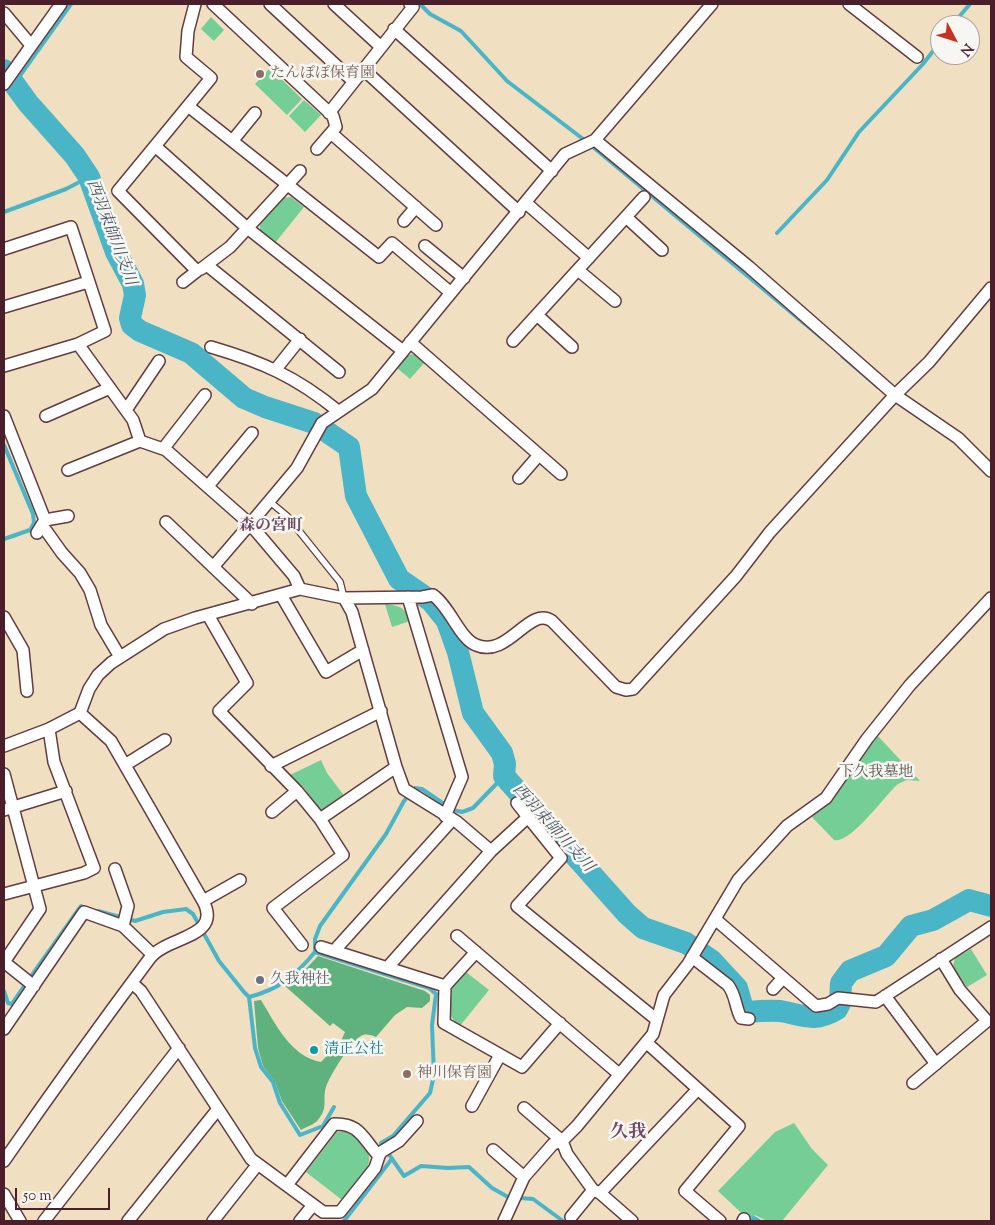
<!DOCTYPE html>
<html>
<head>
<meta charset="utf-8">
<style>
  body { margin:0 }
  #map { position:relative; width:995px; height:1225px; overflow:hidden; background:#f0dfc1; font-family:"Sorts Mill Goudy",serif }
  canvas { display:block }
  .frame { position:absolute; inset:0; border:5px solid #4a1f2b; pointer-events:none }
  .north { position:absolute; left:930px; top:15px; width:50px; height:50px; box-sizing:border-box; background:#f6f6f2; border:1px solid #b1a0a2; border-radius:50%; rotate:130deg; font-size:14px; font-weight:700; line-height:20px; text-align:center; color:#4a1f2b }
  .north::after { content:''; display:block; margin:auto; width:18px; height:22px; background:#c8321e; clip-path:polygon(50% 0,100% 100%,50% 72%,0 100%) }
  .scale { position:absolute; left:15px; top:1188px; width:95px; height:22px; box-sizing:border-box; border:2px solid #4a1f2b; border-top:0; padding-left:6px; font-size:15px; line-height:18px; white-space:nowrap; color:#4a1f2b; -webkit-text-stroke:4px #f6f6f2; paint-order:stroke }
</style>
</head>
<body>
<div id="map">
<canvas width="995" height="1225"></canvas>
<div class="frame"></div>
<div class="north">N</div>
<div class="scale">50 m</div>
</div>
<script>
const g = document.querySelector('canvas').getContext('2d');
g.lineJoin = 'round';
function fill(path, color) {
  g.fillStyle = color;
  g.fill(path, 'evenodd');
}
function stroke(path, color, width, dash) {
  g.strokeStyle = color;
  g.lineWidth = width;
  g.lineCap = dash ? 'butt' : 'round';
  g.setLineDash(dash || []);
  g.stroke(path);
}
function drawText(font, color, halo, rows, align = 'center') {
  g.font = font + ' "Sorts Mill Goudy","Noto Serif JP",serif';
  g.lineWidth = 5;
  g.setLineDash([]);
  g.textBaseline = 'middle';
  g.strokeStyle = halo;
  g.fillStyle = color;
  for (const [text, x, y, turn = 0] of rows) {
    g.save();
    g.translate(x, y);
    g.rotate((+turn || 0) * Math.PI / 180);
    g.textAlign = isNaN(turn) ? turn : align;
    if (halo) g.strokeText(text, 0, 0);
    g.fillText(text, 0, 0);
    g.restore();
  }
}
fill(new Path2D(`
  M211,17L224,30L214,41L201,29Z
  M270,68L302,99L287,115L255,84Z
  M304,100L321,115L305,132L289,116Z
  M291,197L304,207L275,243L260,231V223L282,198Z
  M415,354L425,362L410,379L397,368L408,355Z
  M385,604C399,606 406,607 410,621L392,627Z
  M876,734L920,781L907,780L898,784C885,795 851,844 834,840L810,815Z
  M321,760L327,773L345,797L327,811L320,810L305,789L290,775Z
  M971,949L987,975L967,987L953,966L955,958Z
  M466,972L489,990L459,1027L450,1015L452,988Z
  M794,1123L812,1149L828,1165L782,1221H767L755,1215L750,1221L718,1191L775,1132Z
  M347,1131C356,1135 359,1139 365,1147C379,1166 354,1185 342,1200L306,1172L337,1132Z`), '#74ce95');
fill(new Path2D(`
  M318,956L425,991L430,995V1001L422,1008L407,1007L395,1015L376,1037C371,1035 366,1033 361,1036C350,1043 330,1075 326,1087C322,1099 329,1107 318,1120C315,1124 306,1127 301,1130L282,1101L275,1082L263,1066L258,1048L254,1001L261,1000C275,1023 291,1057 321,1062L341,1041L345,1032L333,1023L330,1026L285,986L302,973Z`), '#5fb17e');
stroke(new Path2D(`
  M420,4L430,14L461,31L507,81L587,142L823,339
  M952,25L970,4
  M14,84L71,4
  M4,212L66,189L89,177
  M777,233L827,180L859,132L923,64L940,42
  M842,356L878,387
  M4,445L33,514L34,523L30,530L4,539
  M98,911L135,921L163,912L186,909L193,914L219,961L244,992L249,997C278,990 296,975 315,952V939L320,926L386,834L404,801L415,788L422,789L453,810L462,812L473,808L504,776
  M315,952L429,988L436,994L432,1025L434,1075L430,1093L393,1136L381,1143L404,1176L421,1166L448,1168L469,1167L492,1188L508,1197L533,1199L563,1221
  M32,975L81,906L86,908
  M4,991L8,1003L12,1004L25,985
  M249,997L255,1048L261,1067L273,1082L280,1103L300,1135L323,1126L334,1107
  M344,1221L391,1160
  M752,1221L754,1218L759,1221`), '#49b5c6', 4);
stroke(new Path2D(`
  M4,70L28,103L75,156L89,177L116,252L133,284L135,295L130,318L132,325L140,331L191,353L244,398L265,407L314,423L349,447L356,496L399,579L431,601L447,621L458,652L473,713L502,753L505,764L504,776L627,914L643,928L686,943L711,960L737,988L743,1009L747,1012C758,1011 769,1010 780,1011C803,1015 814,1023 837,1009L840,1003L841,983L850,971L886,956L911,926L933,920L969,900L991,906`), '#49b5c6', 22);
const service = new Path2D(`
  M269,501L287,516L340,582L344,598`);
const minor = new Path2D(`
  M213,4L333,116L336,127L317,149
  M270,4L353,81
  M334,4L381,47
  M849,4L917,57
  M4,13L30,44
  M394,29L552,171
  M363,69L519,212
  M4,84L61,4
  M188,106L379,257L392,243L451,293
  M329,113L413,7L410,4
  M331,133L436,225
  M233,140L255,113
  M595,140L749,267L895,395L958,438L991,471
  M155,146L246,227L403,351
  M526,203L589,258
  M626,217L662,250
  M404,221L416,207
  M425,246L464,278
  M4,249L71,227L105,331L78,344L4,366
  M208,266L339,372
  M201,269L230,247L300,171
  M578,270L615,301
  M183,282L197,271L118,191L211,78L186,57L188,31L195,4
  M4,307L88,282
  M537,315L572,347
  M513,341L644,197
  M410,342L561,474
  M78,344L133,420L140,441L166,450L250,524L213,567
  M211,347C262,362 295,376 338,411
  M276,369L300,339
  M126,410L159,361
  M4,416L45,520L37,533
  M46,416L110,388
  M163,449L205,395
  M68,470L140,441
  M519,478L539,455
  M208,486L252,433
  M45,520L68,516
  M166,522L252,604
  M42,525L62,553L80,573L90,590L101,625L120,657
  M300,589L294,576L250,524L297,468L322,423L372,389L565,154L595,140L712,4
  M281,595L326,672L363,650
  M408,597L462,777L445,816
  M208,615L247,683L219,711L297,791L320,819L396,767L352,612L344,598
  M4,617L23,650L27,691
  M4,746L49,729L80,713L89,689L98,675L111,663L164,629L195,618L300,589L344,598L422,597L433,595C450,607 460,639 476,645C508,659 529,605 552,621L616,687L626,690L633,689L736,576L770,532L895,395L929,362L991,288
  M125,765L165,740
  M271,766L381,711
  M396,767L404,789L457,822L491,851
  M4,774L40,909L4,962L34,986
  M517,803L528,817
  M4,810L66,791
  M272,812L297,791
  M115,869L128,906L123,926
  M4,894L84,873L94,868L54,762L49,729
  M203,901L240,880
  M715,919L816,1006L828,1004L838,998L876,1002L991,927
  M457,936L619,1074
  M302,945L273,908L343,855L320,819
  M321,947L445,986
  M334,951L452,820
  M476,952L445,986L444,1023L522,1067L560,1023
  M692,957L728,985C736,995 735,1007 741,1018L749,1019
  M387,968L491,851L528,817L561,858L517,906L657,1020
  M132,983L141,991L251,1159L323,1212H340L375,1168L379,1156C363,1139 360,1123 334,1124L287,1185
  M773,989L783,978
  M885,996L936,1064
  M4,1029L84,912L123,926L153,955
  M647,1043L739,1126L685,1191L720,1221
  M913,1083L987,1021L960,990L941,959
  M472,1106L500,1055
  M524,1108L562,1141L567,1154L593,1190L600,1193L632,1221
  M493,1150L524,1177
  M379,1156L381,1152L399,1141L417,1121
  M4,1161C51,1093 100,1025 150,958C167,936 223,938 203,901L111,741L80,713
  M600,1193L698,1089
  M4,1194L20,1221
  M571,1217L593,1190
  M44,1221L179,1048
  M128,1221L218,1109
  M213,1221L258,1164
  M300,1221L313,1205
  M504,1221L524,1177L553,1144L562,1141L577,1126L653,1034L664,995L688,964L738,880L787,826L826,798L867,739L910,685L991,598
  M743,1221L744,1219`);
stroke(service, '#633c42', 8);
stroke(minor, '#633c42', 14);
stroke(service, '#fff', 5.5);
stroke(minor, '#fff', 11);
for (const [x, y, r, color] of [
  [260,74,5,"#8d6e63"],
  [260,980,5,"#6b7280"],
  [314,1050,5,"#0f9aa8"],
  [407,1074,5,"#8d6e63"]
]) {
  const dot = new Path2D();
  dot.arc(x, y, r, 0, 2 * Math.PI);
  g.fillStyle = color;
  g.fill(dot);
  stroke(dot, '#f6f6f2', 2);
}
drawText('15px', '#785e54', '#f6f6f2', [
  ["たんぽぽ保育園",270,74],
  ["神川保育園",417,1074]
], 'left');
drawText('15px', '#57544b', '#f6f6f2', [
  ["下久我墓地",876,773]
]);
drawText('15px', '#5b616d', '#f6f6f2', [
  ["久我神社",270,980]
], 'left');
drawText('15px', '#0d838f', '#f6f6f2', [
  ["清正公社",324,1050]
], 'left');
drawText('italic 16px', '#4a5461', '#f6f6f2', [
  ["西羽束師川支川",110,233,69],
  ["西羽束師川支川",552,829,48]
]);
drawText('bold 16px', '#704963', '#f6f6f2', [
  ["森の宮町",271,527]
]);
drawText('bold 18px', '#704963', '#f6f6f2', [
  ["久我",628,1134]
]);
</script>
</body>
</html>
